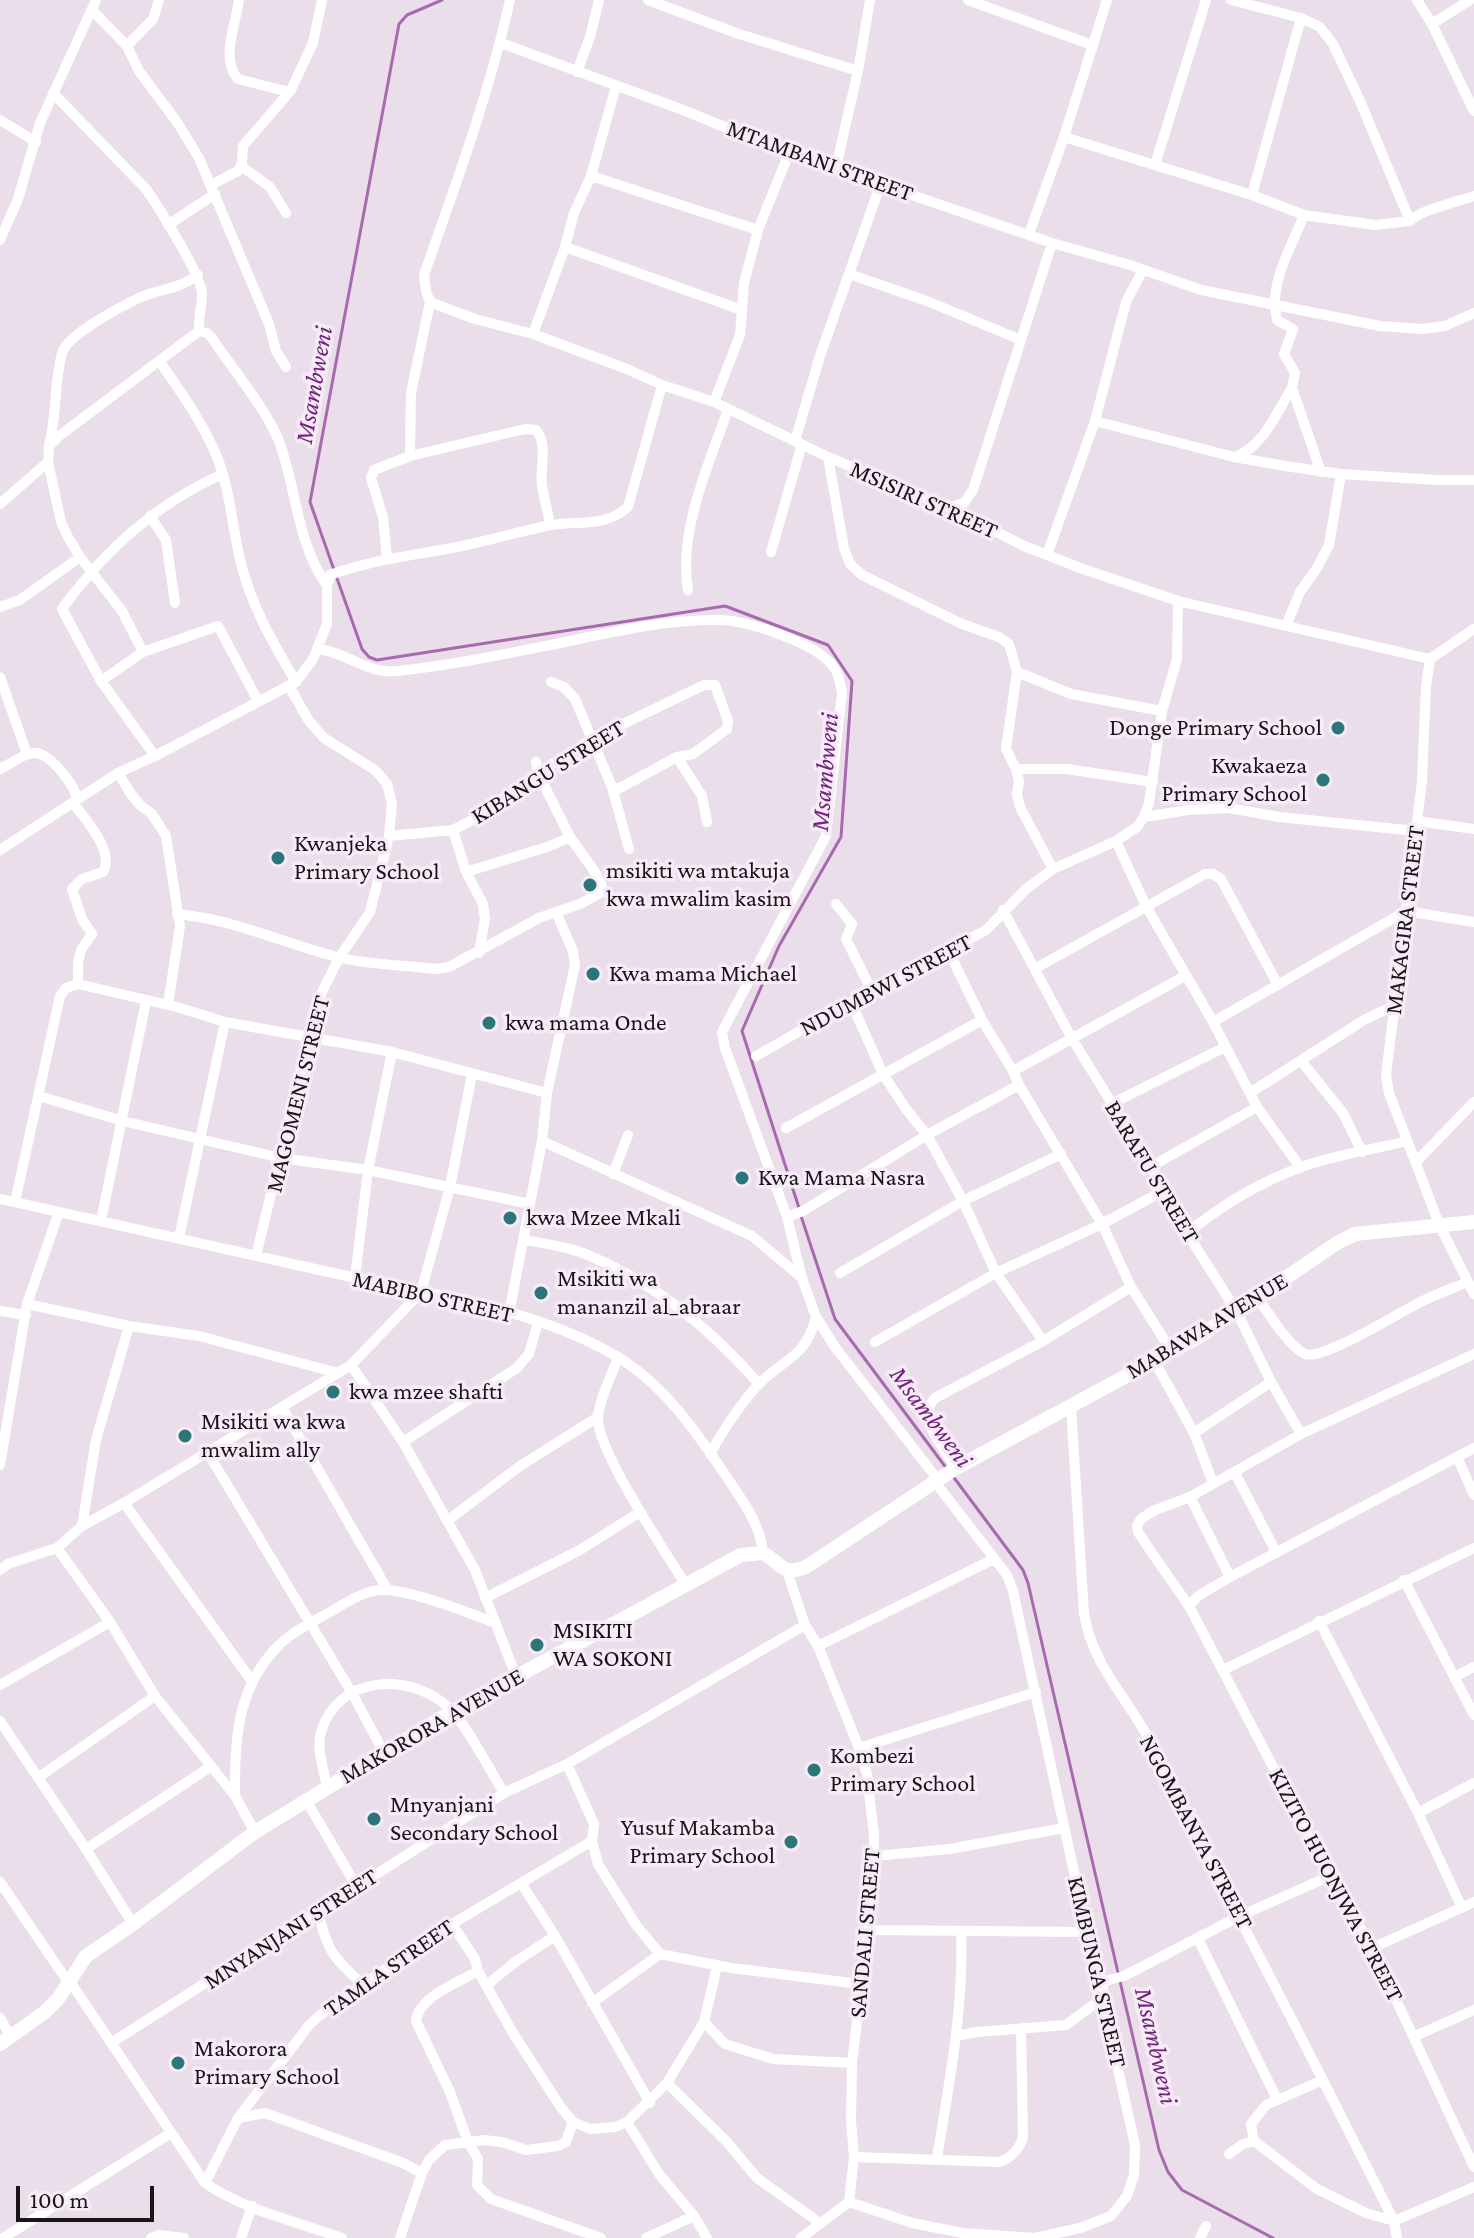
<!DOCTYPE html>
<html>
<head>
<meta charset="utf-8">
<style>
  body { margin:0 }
  #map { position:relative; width:1474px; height:2238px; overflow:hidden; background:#eadeeb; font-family:"Crimson Pro",serif }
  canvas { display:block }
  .scale { position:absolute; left:16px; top:2186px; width:138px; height:36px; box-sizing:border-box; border:4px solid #181419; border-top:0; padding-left:10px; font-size:24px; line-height:28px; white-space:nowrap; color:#181419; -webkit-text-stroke:6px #f7ebf8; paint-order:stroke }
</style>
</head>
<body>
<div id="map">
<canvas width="1474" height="2238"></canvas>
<div class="scale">100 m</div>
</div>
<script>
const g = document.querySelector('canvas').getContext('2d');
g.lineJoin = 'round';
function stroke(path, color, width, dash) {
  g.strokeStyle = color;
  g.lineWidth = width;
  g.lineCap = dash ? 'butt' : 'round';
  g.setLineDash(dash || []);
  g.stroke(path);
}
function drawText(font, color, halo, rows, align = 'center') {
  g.font = font + ' "Crimson Pro",serif';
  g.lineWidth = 7;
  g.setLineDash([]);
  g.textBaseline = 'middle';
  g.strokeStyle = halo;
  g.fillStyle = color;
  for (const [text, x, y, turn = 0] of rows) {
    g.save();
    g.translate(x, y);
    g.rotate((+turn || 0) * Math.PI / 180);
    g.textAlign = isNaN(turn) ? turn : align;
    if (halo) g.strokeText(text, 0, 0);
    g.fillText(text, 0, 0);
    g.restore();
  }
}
stroke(new Path2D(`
  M442,0L407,15L399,24L310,502L362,649L369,657L377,660L725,606L828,645L852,681L841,837L779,946L742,1031L799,1208
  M801,1216L835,1319L947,1469
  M952,1475L1023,1570L1028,1583L1159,2150L1168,2172L1182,2190L1273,2238`), '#a869b0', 3);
stroke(new Path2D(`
  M239,0C236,24 220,59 238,79L289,92
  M648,0L739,34L858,71
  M968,0L1092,45
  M1231,0L1301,18L1320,27L1333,44L1360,101L1410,221
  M1417,0L1432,24L1474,111
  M92,10L127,46L139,71L177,122L199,158L269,324L276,351L286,367
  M1432,24L1470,0
  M501,43L683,110L789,153L1052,243L1130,265L1201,290L1380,326L1422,329L1445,326L1474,313
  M127,46L153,19L159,0
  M577,72L590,37L599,0
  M53,93L146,189C158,206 201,275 202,293C202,306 198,318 199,331
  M0,120L36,142
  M1064,137L1252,195L1304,215
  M1155,165L1206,0
  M241,166L270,187L286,213
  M836,167L858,71L870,0
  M591,176L758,230
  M211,185L238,171L242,163L243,146L291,90L313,43L322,0
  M1252,195L1301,18
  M168,225L215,194
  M1029,234L1064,137L1107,0
  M0,240L18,199L40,123L96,0
  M565,247L742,310
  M849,274L927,301L1021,340
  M430,302L475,319L533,334L627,369L662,385L714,402L828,457L950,508L1024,546L1083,569L1178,601L1430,659
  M199,331L207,333L212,338C233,370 265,407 279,441C297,490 296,541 327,586
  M533,334L565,247L574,213L591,176L616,86
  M160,362C181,392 203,423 217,457C230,489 232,526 240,559C250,604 273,643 296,682
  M714,402L740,335L744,283L758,230L789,153
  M1095,421L1234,457L1285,466L1341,474L1438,480H1474
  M795,441L820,356L881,183
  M49,445C57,415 54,383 62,353C68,334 122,306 141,297C163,288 177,290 198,275
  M410,456L411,393L430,302L426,291L424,275C456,184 489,94 510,0
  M1237,456C1264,446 1277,411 1292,388
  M828,457L844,548L850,564L862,575L962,624L999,637L1009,644L1017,672L1006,749L1016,769L1019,781L1017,795L1021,809L1053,869
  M48,462L61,522L68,537L80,557L122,611L143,652
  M1321,472L1292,388L1295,373L1284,354L1293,329L1277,320C1268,284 1291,248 1304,215L1375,225L1410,221C1420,210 1457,202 1474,196
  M0,504L48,462L49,446L59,436L199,331
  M950,508L964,503L973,490L1052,243
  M150,516L166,540L175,603
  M771,552L802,444
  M1047,555L1095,421L1126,302L1143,270
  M387,559L383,517L371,478L374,470L410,456L525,429L536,430C549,445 539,468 542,486C544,499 548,512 550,525
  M688,590C678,530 709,465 728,409
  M0,607L20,600L80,557
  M1286,626L1300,592L1317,568L1329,545L1341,474
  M1474,629L1430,659L1426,686L1422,781L1386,1075L1389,1093L1439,1224L1474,1294
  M317,649C345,651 368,675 398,671C454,665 510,653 565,642C616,631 669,619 721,620C749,621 815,643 832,665C839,673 840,683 842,693L826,836L722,1032L725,1048L787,1217L802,1278L816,1317L835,1347L938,1480
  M1017,672L1071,694L1162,711
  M0,677L27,754
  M101,681L143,652L218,626L258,701
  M551,682L564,687L575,699L612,787L629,849
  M155,756L101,681L62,609C104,551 157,503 223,474
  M677,757L702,796L707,822
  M0,769C30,753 36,742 61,771C69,781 75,788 77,800
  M1016,769H1067L1153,782
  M118,773L131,794L140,805L152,814L166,836L180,926L168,1005
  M73,803C85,819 115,851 103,872L82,879L72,889L82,919L92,934L81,950L78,963V984
  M1144,817L1188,810L1229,808L1279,817L1416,831
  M1417,821L1474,829
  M453,830L466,872L483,904L485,919L479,953
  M389,836L453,830L476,818L538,773L590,740L704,685H715L728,721L727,729L693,754L677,757L618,789L612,787
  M1116,841L1146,906L1213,1022L1257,1107L1300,1167
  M0,850L118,773L155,756L296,682L313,659L327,624V586L330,575C373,559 418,555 462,546C491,540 518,532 546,526C574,520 606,528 628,507L662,385
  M466,872L550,846L570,837
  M836,904L852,924L846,939L873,993
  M1003,910L1071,1037L1165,1190L1187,1233L1237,1312L1271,1382L1301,1434
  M177,914C233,919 282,943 337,957C368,965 403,965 435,969L449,967L539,918L580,904L604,891L595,872L570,837L538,773L536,762
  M949,952L982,1020L1013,1071L1019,1085L1102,1224L1131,1287L1172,1352
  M1036,968L1205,874H1213L1221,879L1278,985
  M851,1002L883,1074L906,1109L927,1135L963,1201L996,1273L1043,1341
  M1213,1022L1406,911L1474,922
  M756,1056L851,1002L986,930L1026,889L1053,869L1116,841L1137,827L1144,817L1149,803L1162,711L1177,659L1178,601
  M1302,1062L1343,1113L1362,1152
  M1013,1071L1185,976
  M1250,1093L1364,1020L1393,1006
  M39,1096L123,1121L281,1158L368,1170L530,1204
  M1111,1104L1225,1047
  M786,1128L982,1020
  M542,1141L752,1236L802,1278
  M1416,1162L1474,1102
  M1150,1167L1257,1107
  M613,1174L628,1135
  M0,1199C114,1225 228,1250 342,1275C433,1294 546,1311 624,1361C667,1389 696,1432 724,1473C741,1499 760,1522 763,1553
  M15,1202L60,996L66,988L78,984L177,1007L225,1022L392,1052L547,1093
  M787,1217L803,1211L927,1135L1019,1085
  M101,1221L146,1001
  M1187,1233C1221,1206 1258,1183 1299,1168C1333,1155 1372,1150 1407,1141
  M179,1238L225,1022
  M523,1239C542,1244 564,1246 583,1253C651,1280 711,1329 759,1384
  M256,1256L317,1002L339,958L370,912L389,836L392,804L387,784L375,770L324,738L309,721L289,686
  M840,1273L963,1201L1061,1154
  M355,1278L368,1170L392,1052
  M1257,1297C1268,1312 1289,1347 1305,1354C1322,1361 1398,1313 1417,1304C1433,1295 1451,1289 1468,1282
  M27,1304L129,1326L199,1336L338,1373
  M0,1311L26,1315
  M509,1314L542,1141L547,1093L575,965L573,951L556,912
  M875,1342L996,1273L1102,1224L1165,1190
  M1474,1354L1301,1434L1190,1497L1153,1511L1141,1519L1137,1526L1138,1532L1152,1553L1189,1606L1330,1876L1372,1948L1474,2167
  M618,1358C612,1374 599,1400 598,1417C595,1447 667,1555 686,1585
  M1154,1360L1194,1433L1213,1483
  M351,1365L403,1442L475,1570L516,1676
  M282,1407L387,1589
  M1071,1407L1084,1614C1093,1666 1126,1696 1150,1741C1164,1766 1173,1793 1186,1818C1258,1951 1326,2086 1394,2221L1397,2238
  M1194,1433L1271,1382
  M403,1442L517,1368L529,1354L538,1322
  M208,1453L352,1693L385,1755
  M710,1454C724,1429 738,1407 757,1386C783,1358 805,1360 816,1317
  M1457,1457L1474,1495
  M0,1465L27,1304L59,1212
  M956,1468C945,1449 915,1417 935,1398L1043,1341L1131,1287
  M1235,1473L1276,1552
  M1190,1497L1230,1577
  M124,1503L251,1680
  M447,1521L520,1466L598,1417
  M82,1526L96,1440L129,1326
  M57,1548L110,1622L155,1696L235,1796L255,1832
  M0,1570L8,1564L57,1548L82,1526L124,1503L351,1365L421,1292L450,1187L472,1074
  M787,1571L805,1625L818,1646L859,1748L867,1774L874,1835V1880L852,2063L851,2121L854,2157L849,2202L801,2238
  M1404,1580L1474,1715
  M485,1598L580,1550L640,1512
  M1189,1606L1198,1596L1230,1577L1474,1448
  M1319,1621L1418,1813L1462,1908
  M818,1646L994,1559
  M1223,1670L1474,1548
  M1456,1676L1474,1667
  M0,1685L110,1622
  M0,1721L86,1849L133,1924
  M859,1748L1036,1692
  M567,1764L594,1824L592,1841L598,1864L636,1925L660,1954L731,1968L860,1984
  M39,1777L155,1696
  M327,1787C324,1771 316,1748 321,1732C338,1674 412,1671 451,1710C468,1727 490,1771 504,1793
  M235,1796C235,1740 236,1691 276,1648C291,1632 314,1621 332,1611C348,1601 369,1588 388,1590C418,1593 464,1611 493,1622
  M306,1800L357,1887
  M1418,1813L1474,1783
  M86,1849L210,1767
  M875,1856L950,1849L1064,1828
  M0,1882L68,1982
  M521,1883L555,1936L650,2103
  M318,1911C327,1951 333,1957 362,1984
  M452,1924L475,1959L478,1971L513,2033L560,2106L573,2122L590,2129L615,2127L627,2122L667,2083L704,2022L717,1966
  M869,1930L1087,1932
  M1198,1939L1277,2099
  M1372,1948L1474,1902
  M478,1971C458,1983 419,1996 416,2021L450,2092L468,2142L478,2159L477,2185L491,2199L601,2238
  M69,1980L205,2183C244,2210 298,2222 342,2238
  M1102,1982L1124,1976L1240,1916L1330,1876
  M487,1985L515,1962L555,1936
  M592,2003L660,1954
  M0,2018L11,2037
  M704,2022L725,2044L773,2059L852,2063
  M956,2036L977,2032L1066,2025L1104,1997
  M1415,2036L1474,2010
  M111,2043L504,1793L567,1764L805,1625
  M667,2083L726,2141L757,2178L820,2223
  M238,2118L265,2113L403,2163L422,2173
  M627,2122L659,2174L694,2216L707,2238
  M1254,2141L1251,2124L1266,2105L1323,2080
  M1229,2154L1243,2144L1254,2141L1317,2189L1366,2213L1394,2221L1474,2187
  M854,2157L1000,2162C1012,2157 1019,2150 1023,2137L1021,2028
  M937,2158C949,2084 964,2008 961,1932
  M205,2183L238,2118L310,2024L331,2006L452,1924L592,1841
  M849,2202L912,2223L963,2233L1035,2238L1080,2228L1111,2216L1127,2196L1134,2175L1135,2145L1110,2034L1102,1982L1087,1932L1013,1591L1007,1575L935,1482
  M3,2238L171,2133
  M151,2238L158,2235L184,2238
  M241,2238L252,2206
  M400,2238L422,2173L429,2160L445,2145L484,2140L502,2142L526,2150L558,2146L566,2142L573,2122
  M646,2238L694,2216
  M1200,2238L1206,2226`), '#fff', 10);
stroke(new Path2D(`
  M0,2044L45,2012L58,1999L86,1956L133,1924L255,1832L453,1711L741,1555L763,1553C782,1564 782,1576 806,1567L956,1468L1200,1336L1337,1243L1355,1234L1474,1222`), '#fff', 14);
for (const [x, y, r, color] of [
  [1338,728,8,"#2c767a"],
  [1323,780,8,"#2c767a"],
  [278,858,8,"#2c767a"],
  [590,885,8,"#2c767a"],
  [593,974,8,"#2c767a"],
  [489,1023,8,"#2c767a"],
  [742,1178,8,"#2c767a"],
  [510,1218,8,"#2c767a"],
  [541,1293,8,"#2c767a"],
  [333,1392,8,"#2c767a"],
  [185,1436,8,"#2c767a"],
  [537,1645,8,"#2c767a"],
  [814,1770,8,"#2c767a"],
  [374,1819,8,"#2c767a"],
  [791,1842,8,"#2c767a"],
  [178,2063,8,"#2c767a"]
]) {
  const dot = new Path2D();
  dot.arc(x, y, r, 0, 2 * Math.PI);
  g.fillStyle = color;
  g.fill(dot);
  stroke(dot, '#f7ebf8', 3);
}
drawText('24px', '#181419', '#f7ebf8', [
  ["MTAMBANI STREET",820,161,20],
  ["MSISIRI STREET",924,500,24],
  ["KIBANGU STREET",548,772,-32],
  ["MAKAGIRA STREET",1405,920,-83],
  ["NDUMBWI STREET",886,985,-28],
  ["MAGOMENI STREET",298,1094,-76],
  ["BARAFU STREET",1152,1172,59],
  ["MABIBO STREET",433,1297,13],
  ["MABAWA AVENUE",1207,1326,-31],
  ["MAKORORA AVENUE",432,1726,-30],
  ["NGOMBANYA STREET",1196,1832,62],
  ["KIZITO HUONJWA STREET",1336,1885,62],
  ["MNYANJANI STREET",291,1929,-33],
  ["SANDALI STREET",865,1933,-85],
  ["TAMLA STREET",389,1968,-35],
  ["KIMBUNGA STREET",1097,1972,77]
]);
drawText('24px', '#181419', '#f7ebf8', [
  ["Donge Primary School",1322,728,"right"],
  ["Kwakaeza",1307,766,"right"],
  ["Primary School",1307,794,"right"],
  ["Kwanjeka",294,844],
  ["Primary School",294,872],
  ["msikiti wa mtakuja",606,871],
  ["kwa mwalim kasim",606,899],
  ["Kwa mama Michael",609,974],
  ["kwa mama Onde",505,1023],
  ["Kwa Mama Nasra",758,1178],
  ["kwa Mzee Mkali",526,1218],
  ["Msikiti wa",557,1279],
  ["mananzil al_abraar",557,1307],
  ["kwa mzee shafti",349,1392],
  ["Msikiti wa kwa",201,1422],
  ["mwalim ally",201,1450],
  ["MSIKITI",553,1631],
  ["WA SOKONI",553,1659],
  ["Kombezi",830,1756],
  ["Primary School",830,1784],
  ["Mnyanjani",390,1805],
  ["Secondary School",390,1833],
  ["Yusuf Makamba",775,1828,"right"],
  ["Primary School",775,1856,"right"],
  ["Makorora",194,2049],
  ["Primary School",194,2077]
], 'left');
drawText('italic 26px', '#71237b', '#f7ebf8', [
  ["Msambweni",314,385,-80],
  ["Msambweni",825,772,-85],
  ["Msambweni",931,1417,53],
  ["Msambweni",1156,2046,77]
]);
</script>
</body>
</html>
